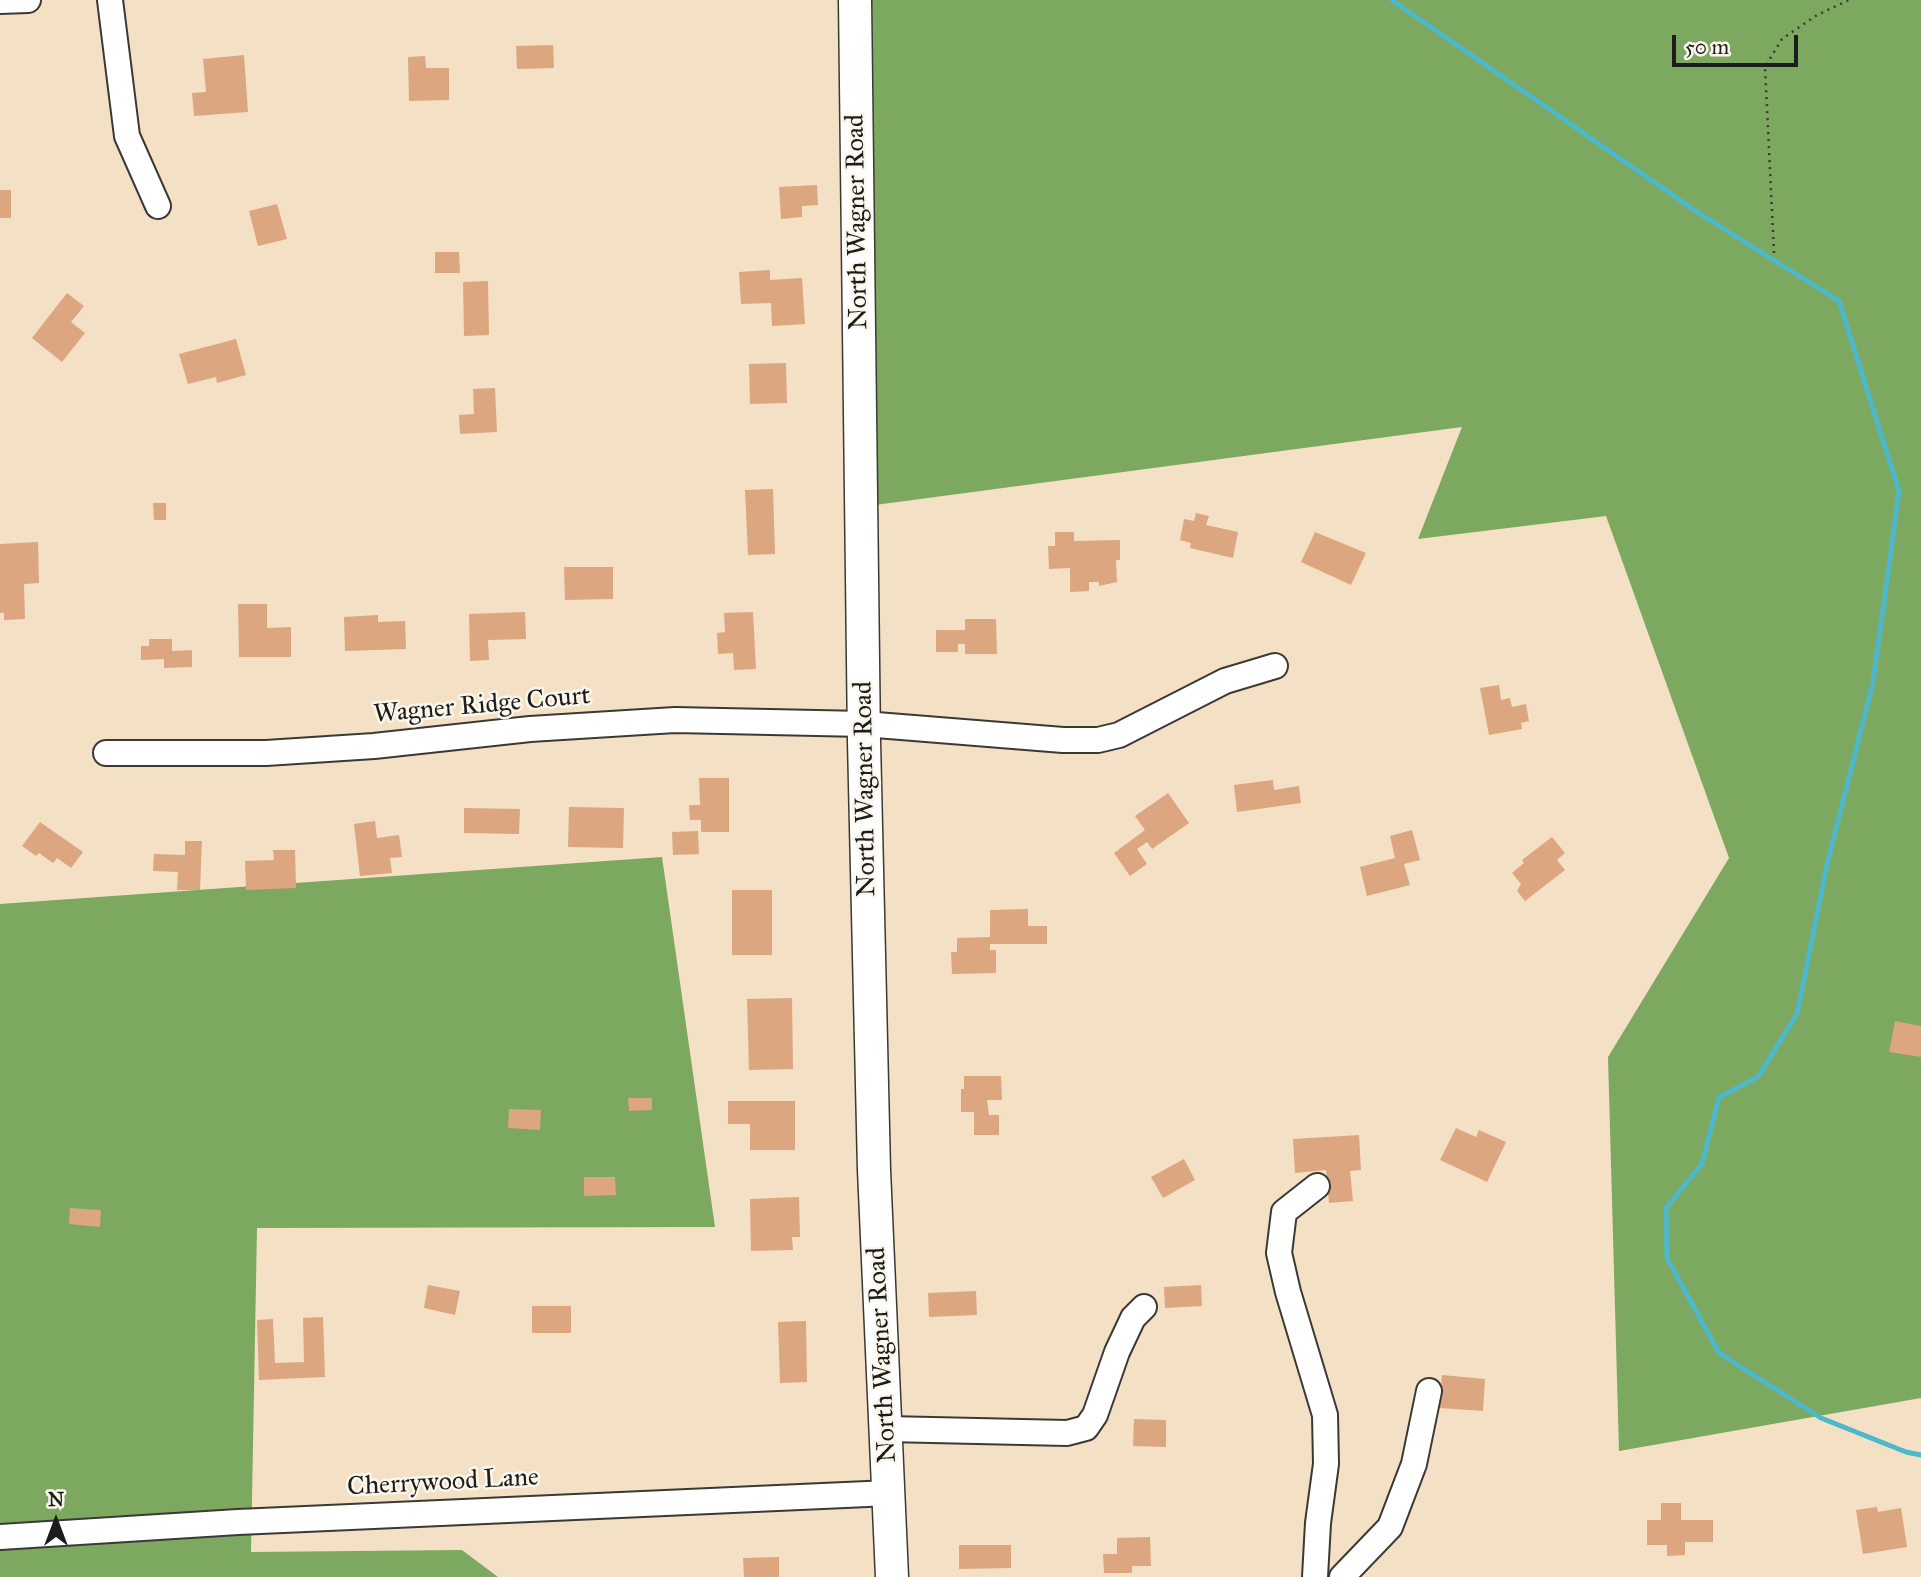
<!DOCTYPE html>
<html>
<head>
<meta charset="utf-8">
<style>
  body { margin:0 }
  #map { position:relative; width:1921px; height:1577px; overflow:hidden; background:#f4e0c4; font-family:"IM FELL Great Primer",serif }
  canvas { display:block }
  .north { position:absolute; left:21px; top:1486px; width:70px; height:70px; -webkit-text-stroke:5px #fbf7ec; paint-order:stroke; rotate:0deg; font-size:19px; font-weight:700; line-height:28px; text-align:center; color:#1c1c1c }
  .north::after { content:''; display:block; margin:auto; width:24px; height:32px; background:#1c1c1c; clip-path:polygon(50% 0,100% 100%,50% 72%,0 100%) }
  .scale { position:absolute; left:1672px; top:35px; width:126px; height:32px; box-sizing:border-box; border:4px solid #1c1c1c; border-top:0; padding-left:9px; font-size:21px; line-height:24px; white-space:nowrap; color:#1c1c1c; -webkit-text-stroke:5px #fbf7ec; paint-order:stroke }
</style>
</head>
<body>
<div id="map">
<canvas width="1921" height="1577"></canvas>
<div class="north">N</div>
<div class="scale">50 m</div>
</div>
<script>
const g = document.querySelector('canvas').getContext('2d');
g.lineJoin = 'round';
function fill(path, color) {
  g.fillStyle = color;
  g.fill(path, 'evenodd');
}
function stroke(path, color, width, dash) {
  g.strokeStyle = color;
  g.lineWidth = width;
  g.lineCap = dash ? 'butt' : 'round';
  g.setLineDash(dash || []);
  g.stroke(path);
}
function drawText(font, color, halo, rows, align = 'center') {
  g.font = font + ' "IM FELL Great Primer",serif';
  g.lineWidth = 5;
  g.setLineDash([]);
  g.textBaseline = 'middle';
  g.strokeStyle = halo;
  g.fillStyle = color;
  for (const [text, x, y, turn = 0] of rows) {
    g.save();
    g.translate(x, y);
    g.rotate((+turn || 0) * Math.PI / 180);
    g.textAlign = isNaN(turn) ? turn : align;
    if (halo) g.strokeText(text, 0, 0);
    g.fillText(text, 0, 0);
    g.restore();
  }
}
fill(new Path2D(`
  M867,0H1921V1398L1619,1451L1608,1057L1729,858L1606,516L1418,539L1462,427L875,505Z
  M662,857L715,1227L257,1228L251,1552L462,1550L498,1577H0V904Z`), '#7da860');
stroke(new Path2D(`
  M1392,0L1697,212L1839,301L1899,491L1873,682L1827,864L1797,1014L1758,1077L1719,1097L1702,1164L1666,1208L1667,1258L1719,1353L1821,1418L1906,1452L1921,1455`), '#4db8c9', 5);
fill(new Path2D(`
  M553,45L554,68L517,69L516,46Z
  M244,55L248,112L194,116L192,93L206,92L203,59Z
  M425,56L426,68H449V100L409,101L408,57Z
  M817,185L818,205L802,206V217L781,219L779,187Z
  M0,190H11V218H0Z
  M277,204L287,239L258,246L249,211Z
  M435,252H459L460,273H435Z
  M770,270V280L802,278L805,324L772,326L771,303L741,304L739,272Z
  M488,281L489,335L464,336L463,282Z
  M67,293L84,306L71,322L85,333L62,362L32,338Z
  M236,339L246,375L217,383L216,377L188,384L179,354Z
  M786,363L787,403L750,404L749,364Z
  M495,388L497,432L460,434L459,415L474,414L473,389Z
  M773,489L775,554L748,555L745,490Z
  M153,503H166V520H154Z
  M1196,513L1209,516L1206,525L1238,532L1233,558L1190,548L1191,543L1180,540L1184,519L1194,521Z
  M1055,532H1074V541L1120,540V560H1116L1117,582L1099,586V582H1089V591L1070,592V568L1049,569L1048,546H1055Z
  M1315,532L1366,553L1351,585L1301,562Z
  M38,542L39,583L24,584L25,619L4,620V613H0V544Z
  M564,567H613V599L565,600Z
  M238,604H267V628L291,627V657H239Z
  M525,612L526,639L488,640L489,660L470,661L469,614Z
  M753,612L756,669L734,670L733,653L718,654L717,633L725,632L724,613Z
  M378,615V622L405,621L406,649L345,651L344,617Z
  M965,619H996L997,654H965V644H958V652H936V630H965Z
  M149,639H172V651L192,650V667L164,668V659L141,660V646H149Z
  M1499,685L1501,700L1510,698L1512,707L1526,704L1529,721L1521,723L1522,729L1489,735L1480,688Z
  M699,778H729V832H701V820H690L689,805H700Z
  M1273,780L1274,790L1299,786L1301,803L1237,812L1234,785Z
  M1168,793L1189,823L1152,849L1147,842L1137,849L1147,864L1130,876L1114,853L1145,830L1135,816Z
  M569,807L624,808L623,848L568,847Z
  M464,808L520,809L519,834L464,833Z
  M375,821L377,838L399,835L402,857L390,858L392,873L360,876L354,824Z
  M40,822L83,852L71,868L57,858L53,863L39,853L36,856L22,846Z
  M1412,830L1420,860L1404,864L1410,885L1367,896L1360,867L1395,858L1390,836Z
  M698,831L699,854L673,855L672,832Z
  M1552,837L1565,853L1557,860L1565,870L1525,901L1517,891L1521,884L1512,873L1524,863L1522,860Z
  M185,841H202L200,890H177L178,872L153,871L154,854L185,855Z
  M273,850H295L296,888L246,890L245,861L274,860Z
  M732,890H772V955H732Z
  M1028,909V926H1047V944H990V950H996V973L952,974L951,952H957V938L990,937V910Z
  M792,998L793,1069L749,1070L747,999Z
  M1895,1021L1921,1026V1057L1889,1052Z
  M964,1076H1001L1002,1100H987L989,1115H999V1135H974V1112H961V1089H964Z
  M628,1098H652V1110L629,1111Z
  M728,1101H795V1150H750V1124H728Z
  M509,1109L541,1110L540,1130L508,1128Z
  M1456,1128L1476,1137L1479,1130L1506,1142L1487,1182L1440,1160Z
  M1359,1135L1361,1170L1350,1171L1353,1201L1329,1203L1326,1170L1295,1173L1293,1139Z
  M1184,1159L1195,1180L1163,1198L1151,1177Z
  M584,1177H615L616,1195L584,1196Z
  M799,1197L800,1237H792L793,1250L751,1251L750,1199Z
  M70,1208L101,1210L100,1227L69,1224Z
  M428,1285L460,1291L455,1315L424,1308Z
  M1201,1285L1202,1306L1165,1308L1164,1287Z
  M976,1291L977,1315L929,1317L928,1293Z
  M532,1306H571V1333H532Z
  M323,1317L325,1377L259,1380L257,1320L273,1319L275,1363L304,1362L303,1318Z
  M806,1321L807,1382L780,1383L778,1322Z
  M1442,1375L1485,1379L1483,1411L1439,1408Z
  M1134,1419L1166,1420V1447L1133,1446Z
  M1661,1503H1681V1520H1713V1542H1685V1555L1667,1556V1545H1647V1520H1661Z
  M1877,1507L1878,1512L1901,1508L1907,1547L1863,1554L1856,1510Z
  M1150,1537L1151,1566H1132V1573H1104L1103,1554H1117V1538Z
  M959,1545H1011V1568L959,1569Z
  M779,1557V1577H744L743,1558Z`), '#dba680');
const minor = new Path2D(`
  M110,0L127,136L158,206
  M0,1L28,0
  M106,753H266L374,746L530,729L675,720L864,724L1063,740H1098L1119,735L1225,681L1275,666
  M887,1429L1067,1433L1086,1428L1095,1415L1117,1352L1133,1318L1144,1307
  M0,1537L238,1522L890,1493
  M1315,1577L1318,1523L1326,1464L1325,1415L1288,1292L1279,1253L1284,1212L1317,1186
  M1342,1577L1390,1527L1414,1464L1429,1391`);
const major = new Path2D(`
  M855,0L864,741L874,1170L892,1577`);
stroke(minor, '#3c3935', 28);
stroke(major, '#3c3935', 35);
stroke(new Path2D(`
  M1774,253L1765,67L1782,39L1817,15L1849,0`), '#3c3935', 2.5, [2, 5]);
stroke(minor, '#fff', 24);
stroke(major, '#fff', 32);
drawText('26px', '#1c1c1c', '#fbf7ec', [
  ["North Wagner Road",858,222,-91],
  ["Wagner Ridge Court",482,706,-5],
  ["North Wagner Road",866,789,-91],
  ["North Wagner Road",883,1355,-93],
  ["Cherrywood Lane",443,1483,-3]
]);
</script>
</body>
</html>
